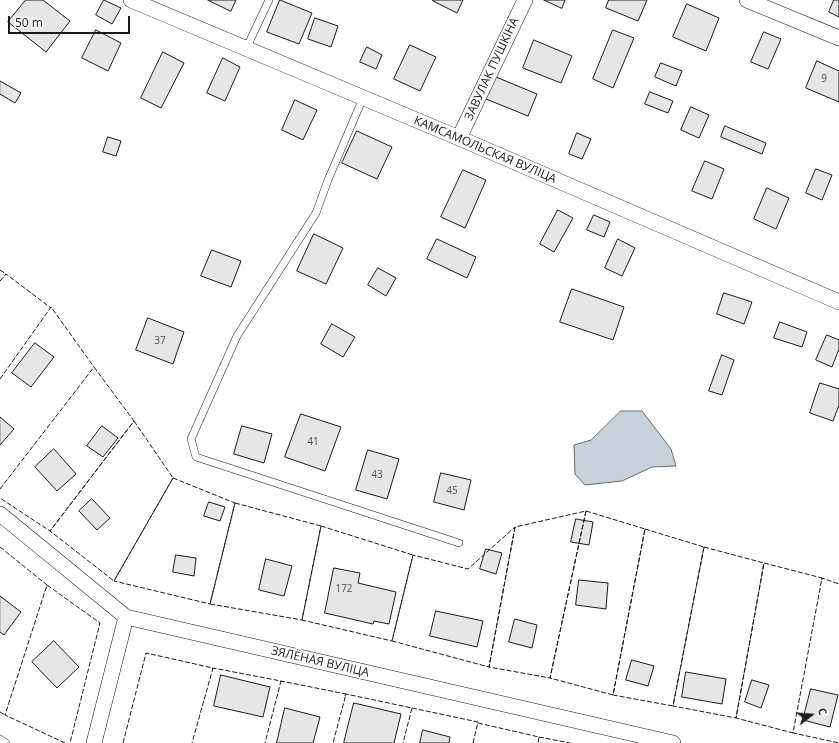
<!DOCTYPE html>
<html>
<head>
<meta charset="utf-8">
<style>
  body { margin:0 }
  #map { position:relative; width:839px; height:743px; overflow:hidden; background:#fff; font-family:"Open Sans",sans-serif }
  canvas { display:block }
  .north { position:absolute; left:791px; top:695px; width:40px; height:40px; -webkit-text-stroke:3px #fff; paint-order:stroke; rotate:73deg; font-size:11px; font-weight:700; line-height:16px; text-align:center; color:#1a1a1a }
  .north::after { content:''; display:block; margin:auto; width:14px; height:18px; background:#1a1a1a; clip-path:polygon(50% 0,100% 100%,50% 72%,0 100%) }
  .scale { position:absolute; left:8px; top:16px; width:122px; height:18px; box-sizing:border-box; border:2px solid #1a1a1a; border-top:0; padding-left:5px; font-size:12px; line-height:14px; white-space:nowrap; color:#1a1a1a; -webkit-text-stroke:3px #fff; paint-order:stroke }
</style>
</head>
<body>
<div id="map">
<canvas width="839" height="743"></canvas>
<div class="north">С</div>
<div class="scale">50 m</div>
</div>
<script>
const g = document.querySelector('canvas').getContext('2d');
g.lineJoin = 'round';
function fill(path, color) {
  g.fillStyle = color;
  g.fill(path, 'evenodd');
}
function stroke(path, color, width, dash) {
  g.strokeStyle = color;
  g.lineWidth = width;
  g.lineCap = dash ? 'butt' : 'round';
  g.setLineDash(dash || []);
  g.stroke(path);
}
function drawText(font, color, halo, rows, align = 'center') {
  g.font = font + ' "Open Sans",sans-serif';
  g.lineWidth = 3;
  g.setLineDash([]);
  g.textBaseline = 'middle';
  g.strokeStyle = halo;
  g.fillStyle = color;
  for (const [text, x, y, turn = 0] of rows) {
    g.save();
    g.translate(x, y);
    g.rotate((+turn || 0) * Math.PI / 180);
    g.textAlign = isNaN(turn) ? turn : align;
    if (halo) g.strokeText(text, 0, 0);
    g.fillText(text, 0, 0);
    g.restore();
  }
}
const water = new Path2D(`
  M621,411H642L671,449L676,466L652,467L622,481L585,485L575,474L574,445L591,440Z`);
fill(water, '#c6d2dc');
stroke(water, '#6a6a6a', 1);
const building = new Path2D(`
  M26,0H43L70,21L46,52L8,22Z
  M104,0L121,8L112,24L96,15Z
  M208,0H236L231,11Z
  M280,0L312,13L299,44L267,32Z
  M433,0H463L457,13L433,1Z
  M544,0H565L562,8Z
  M609,0H647L638,21L606,8Z
  M834,0H839V17L829,12Z
  M687,4L719,18L706,51L673,37Z
  M315,18L338,26L331,47L308,39Z
  M96,30L121,43L108,71L82,58Z
  M613,30L634,38L613,88L593,79Z
  M764,32L781,39L768,69L751,62Z
  M534,40L572,56L561,83L523,68Z
  M410,45L436,57L420,91L394,79Z
  M367,47L382,55L376,69L360,62Z
  M163,52L184,63L161,108L141,98Z
  M223,58L240,67L225,101L207,93Z
  M817,61L839,71V102L806,88Z
  M661,63L682,71L676,86L655,77Z
  M496,77L537,94L528,116L486,99Z
  M0,81L21,93L15,103L0,94Z
  M650,92L673,101L668,113L645,104Z
  M295,100L317,110L303,140L282,130Z
  M691,107L709,115L699,138L681,130Z
  M725,126L766,143L762,154L721,137Z
  M357,131L392,147L377,179L342,163Z
  M577,133L591,139L582,159L569,154Z
  M108,137L121,141L116,156L103,152Z
  M705,161L724,169L712,199L692,191Z
  M816,169L832,175L822,200L806,193Z
  M463,170L486,180L465,228L441,217Z
  M767,188L789,198L776,229L754,219Z
  M558,210L573,218L554,252L540,244Z
  M594,215L610,222L604,237L587,230Z
  M314,234L343,248L326,284L297,271Z
  M437,239L476,257L467,278L427,259Z
  M618,239L635,248L622,276L605,268Z
  M212,250L241,261L231,287L201,276Z
  M378,268L396,278L386,296L368,285Z
  M572,289L624,307L613,340L560,322Z
  M724,293L752,302L744,324L717,314Z
  M148,318L184,332L173,364L136,350Z
  M780,322L807,332L802,347L774,338Z
  M332,324L355,337L343,357L321,344Z
  M827,335L839,340V349L832,367L816,360Z
  M35,343L54,357L31,387L12,373Z
  M722,355L734,360L722,395L709,391Z
  M820,383L839,389V405L833,421L810,413Z
  M301,414L341,427L325,471L285,457Z
  M0,417L14,429L0,445Z
  M102,426L118,438L103,457L87,446Z
  M242,426L272,434L264,463L234,454Z
  M54,449L76,474L57,491L35,467Z
  M368,450L399,459L387,499L356,490Z
  M441,473L471,480L464,510L434,502Z
  M92,499L110,518L97,530L79,511Z
  M209,502L225,507L220,521L204,516Z
  M576,519L593,522L589,545L571,542Z
  M486,549L502,553L496,574L480,569Z
  M176,555L196,558L194,576L173,572Z
  M266,559L292,566L284,596L259,590Z
  M334,568L360,573L358,583L396,592L389,624L374,621L373,624L325,613Z
  M579,580L608,583L606,609L576,605Z
  M0,596L21,612L4,635L0,632Z
  M436,611L483,621L477,647L430,636Z
  M515,619L537,625L532,648L509,642Z
  M54,641L79,667L57,688L32,662Z
  M632,660L654,666L648,686L626,680Z
  M686,672L726,679L722,704L682,697Z
  M221,675L270,687L263,717L214,706Z
  M752,680L769,685L761,708L745,702Z
  M811,689L838,695L830,727L803,720Z
  M354,703L401,714L394,743H344Z
  M285,708L320,717L313,743H277Z
  M423,730L450,737L449,743H420Z`);
fill(building, '#e6e6e6');
stroke(building, '#1a1a1a', 1);
const lane = new Path2D(`
  M246,49L269,0
  M363,98L328,180L316,213L237,336L191,439L196,457L459,543
  M0,739L6,743`);
const street = new Path2D(`
  M131,0L459,138L839,302
  M747,0L839,38
  M459,138L525,0
  M0,514L126,617L673,743
  M94,743L126,617`);
stroke(lane, '#1a1a1a', 8);
stroke(street, '#1a1a1a', 16);
stroke(lane, '#fff', 7);
stroke(street, '#fff', 15);
stroke(new Path2D(`
  M0,270L6,274L5,275
  M0,281L6,274L51,308
  M0,379L51,307L94,367
  M134,421L173,478L114,581L50,531Z
  M173,478L235,503L210,604L114,581Z
  M0,489L94,367L134,421L50,531L0,498
  M235,503L321,526L302,620L210,604Z
  M586,511L645,529L613,695L550,678Z
  M586,511L550,678L489,667L515,527Z
  M321,526L413,555L392,641L302,620Z
  M515,527L489,667L392,641L413,555L468,569Z
  M645,529L704,547L673,706L613,695Z
  M0,547L47,585L46,587
  M704,547L764,563L736,718L673,706Z
  M764,563L822,578L793,733L736,718Z
  M822,580V578L839,584
  M212,669L213,668L281,681L265,743
  M281,682V681L346,694L333,743
  M345,696L346,694L412,708L403,743
  M412,708L478,722L473,743
  M0,712L5,715L6,714
  M478,723L539,737L538,743
  M793,732V733L839,743
  M539,737L570,743
  M65,743L5,715L47,585L100,623L70,743
  M123,743L146,653L213,668L192,743`), '#1a1a1a', 1, [5, 2]);
drawText('10px', '#4d4d4d', null, [
  ["9",824,79],
  ["37",160,341],
  ["41",313,442],
  ["43",377,475],
  ["45",452,491],
  ["172",344,589]
]);
drawText('12px', '#1a1a1a', '#fff', [
  ["ЗАВУЛАК ПУШКІНА",492,69,-65],
  ["КАМСАМОЛЬСКАЯ ВУЛІЦА",485,150,23],
  ["ЗЯЛЁНАЯ ВУЛІЦА",320,662,13]
]);
</script>
</body>
</html>
